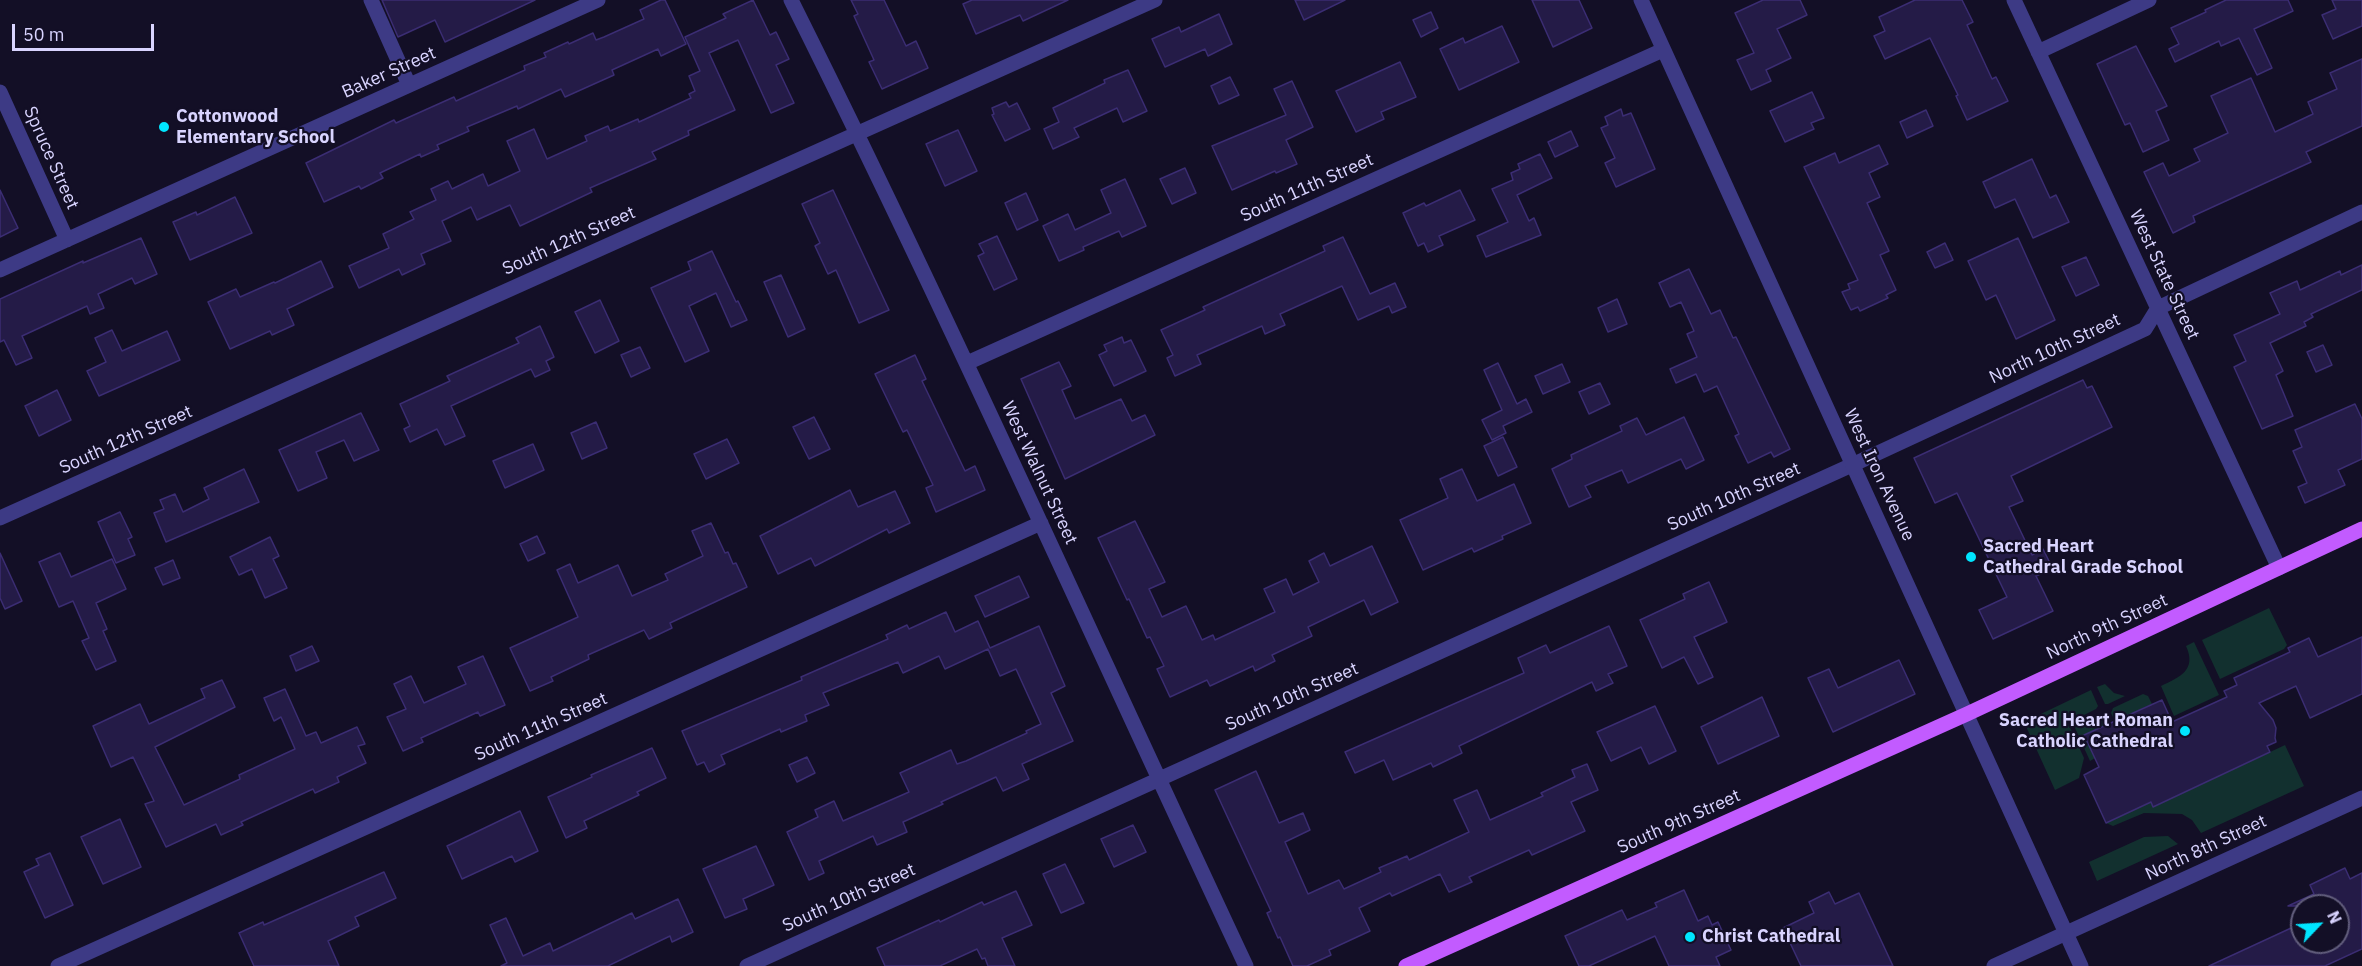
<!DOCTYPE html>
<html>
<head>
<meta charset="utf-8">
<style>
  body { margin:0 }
  #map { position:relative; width:2362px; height:966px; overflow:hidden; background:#130f26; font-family:"IBM Plex Sans",sans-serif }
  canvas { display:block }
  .north { position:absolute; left:2290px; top:894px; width:60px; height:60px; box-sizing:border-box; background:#130f26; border:2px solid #625e7d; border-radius:50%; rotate:65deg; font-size:16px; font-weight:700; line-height:24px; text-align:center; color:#d9d4ff }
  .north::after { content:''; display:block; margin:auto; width:21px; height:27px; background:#00e5ff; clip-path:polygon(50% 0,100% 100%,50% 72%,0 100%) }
  .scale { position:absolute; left:12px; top:24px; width:142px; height:27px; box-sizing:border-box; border:3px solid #d9d4ff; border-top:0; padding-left:8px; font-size:18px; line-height:21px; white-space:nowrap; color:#d9d4ff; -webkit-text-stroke:4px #130f26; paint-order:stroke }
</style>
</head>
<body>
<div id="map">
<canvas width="2362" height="966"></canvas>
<div class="north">N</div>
<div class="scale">50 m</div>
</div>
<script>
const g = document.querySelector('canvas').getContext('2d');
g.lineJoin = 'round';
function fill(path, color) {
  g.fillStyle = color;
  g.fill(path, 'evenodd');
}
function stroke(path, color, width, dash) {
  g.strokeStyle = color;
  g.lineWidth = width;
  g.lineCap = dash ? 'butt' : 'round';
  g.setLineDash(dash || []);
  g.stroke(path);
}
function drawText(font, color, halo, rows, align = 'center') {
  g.font = font + ' "IBM Plex Sans",sans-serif';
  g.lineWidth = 4.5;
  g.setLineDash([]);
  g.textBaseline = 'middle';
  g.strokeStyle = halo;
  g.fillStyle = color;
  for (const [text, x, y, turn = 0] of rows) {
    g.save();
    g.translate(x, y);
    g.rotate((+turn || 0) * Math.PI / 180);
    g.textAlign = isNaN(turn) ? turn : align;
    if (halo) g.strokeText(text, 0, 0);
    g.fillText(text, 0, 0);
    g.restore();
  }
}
fill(new Path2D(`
  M2269,608L2287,645L2284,649L2220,679L2202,640Z
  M2194,642L2219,695L2174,716L2161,686C2180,677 2197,670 2186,646Z
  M2105,684L2114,693L2125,696L2108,704H2105L2097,687Z
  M2091,690L2098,706L2096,709L2068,723L2084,758L2079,778L2055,790L2024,722Z
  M2143,694L2148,696L2152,704L2115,721L2111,713L2113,708Z
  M2098,716L2101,717L2105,726L2095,758L2090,761L2075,728L2076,725Z
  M2285,745L2304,786L2201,833L2192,820L2182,814L2144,813L2113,826L2106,823L2145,790L2153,807Z
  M2168,836L2178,844L2097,881L2089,862L2144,837Z`), '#12302f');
const building = new Path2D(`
  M382,0H535L445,42L435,20L398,37Z
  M661,0H665L686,44L661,56L658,49L612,70L614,75L565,97L561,89L518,109L517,106L467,127L469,131L437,145L439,149L421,157L420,154L380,173L383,178L361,189L359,186L324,202L306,163L394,120L396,123L454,97L456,101L505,79L525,70L524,66L546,57L544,53L568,42L569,44L593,33L596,40L604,37L644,19L640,10Z
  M753,0L770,35L776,32L789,59L776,65L794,103L771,113L738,40L709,53L735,110L688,131L689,135L652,152L656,159L590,188L592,192L520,226L510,205L477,220L471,207L442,221L451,241L421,254L425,264L402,275L399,269L359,288L349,266L389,248L383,234L414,219L410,212L436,200L431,189L448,181L452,189L483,174L488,186L520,171L507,141L534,129L547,159L587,141L585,136L608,126L610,131L638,119L639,122L691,98L689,94L695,91L689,76L700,71L685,37L726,18L723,14Z
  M851,0H884L906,46L916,41L928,68L882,89L869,62L874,60L854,16L858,14Z
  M972,0H1068L1023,21L1020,15L976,34L963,4Z
  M1295,0H1345L1304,20Z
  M1532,0H1579L1592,28L1553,47Z
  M1763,0H1800L1807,15L1777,29L1791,58L1766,70L1771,81L1751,90L1737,60L1754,53L1735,13Z
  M1915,0H1962L1973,22L1967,25L1992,79L1996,77L2008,101L1967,120L1956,96L1958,95L1930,38L1885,59L1874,36L1885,31L1879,17Z
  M2226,0H2288L2293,11L2254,29L2272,68L2257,75L2239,38L2221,46L2219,41L2175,62L2169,49L2179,44L2171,28L2206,12L2205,10Z
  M2332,0H2362V26L2333,39L2322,15L2336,9Z
  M1431,12L1438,28L1421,37L1413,20Z
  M1219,14L1232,44L1208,56L1205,49L1165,67L1152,39L1179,27L1181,32Z
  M1502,26L1519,62L1459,90L1440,49L1463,38L1465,43Z
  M2136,46L2167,106L2156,111L2169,140L2143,152L2130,123L2125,125L2097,64Z
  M2362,59V126L2306,152L2311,162L2193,216L2195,222L2173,233L2144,172L2163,163L2169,176L2200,161L2194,149L2228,133L2211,96L2251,78L2275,132L2313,114L2308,102L2337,89L2330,73Z
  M1400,62L1416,97L1381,112L1384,119L1356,132L1336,91Z
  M1128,70L1147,111L1123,122L1117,108L1074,128L1079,137L1053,149L1044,129L1059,122L1053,108L1105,83L1104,80Z
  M1230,77L1239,95L1219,104L1211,86Z
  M1292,81L1313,127L1286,140L1297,164L1276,173L1275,171L1232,190L1212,146L1286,115L1274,89Z
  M1812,92L1824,118L1811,123L1814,129L1785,142L1770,111Z
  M1006,102L1009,107L1017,103L1030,129L1005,141L992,115L994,114L992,108Z
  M1621,109L1623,116L1631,113L1655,169L1616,187L1605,163L1615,158L1601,128L1608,125L1605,117Z
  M1926,110L1933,126L1907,138L1900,122Z
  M958,130L977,171L945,186L926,144Z
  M1571,131L1578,146L1555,157L1548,142Z
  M1879,145L1888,164L1869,173L1880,197L1867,203L1889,251L1880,255L1896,290L1886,295L1888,298L1860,311L1858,307L1851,310L1842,292L1850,289L1848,284L1858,280L1804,167L1835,153L1839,163Z
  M1540,154L1552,178L1517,195L1529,221L1534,218L1541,235L1486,257L1477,236L1508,222L1492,189L1513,180L1511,173L1520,169L1518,164Z
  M2032,159L2050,198L2056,195L2069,222L2033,238L2015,199L1995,208L1983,182Z
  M1185,168L1196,193L1172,204L1160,179Z
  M1125,179L1146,226L1122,237L1119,231L1083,247L1084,250L1059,261L1043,226L1068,214L1075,230L1111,213L1101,190Z
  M0,190L18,228L0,237Z
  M833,190L889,310L859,323L836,270L828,274L815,246L820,243L802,204Z
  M1460,190L1475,220L1439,236L1443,245L1428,252L1424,243L1418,246L1403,213L1424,203L1426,206Z
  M1026,193L1038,220L1017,230L1005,203Z
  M235,197L252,233L190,260L173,222L196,212L197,215Z
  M997,236L1017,279L994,290L978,256L984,253L979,244Z
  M1343,237L1370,294L1395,283L1406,307L1392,313L1389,306L1358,320L1342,286L1280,314L1285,325L1265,334L1262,326L1197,355L1201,364L1175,376L1167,358L1173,355L1161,330L1205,310L1203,307L1325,251L1323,246Z
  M141,238L157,274L135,284L132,278L98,294L104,308L90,314L87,306L22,336L32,358L16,365L4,340L0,342V299L83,261V263Z
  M2018,238L2055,320L2016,339L1996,295L1986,300L1968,261Z
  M1945,243L1953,260L1935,268L1927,252Z
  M712,251L736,302L738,301L747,320L731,327L716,293L689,306L709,351L685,362L651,288L691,270L688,262Z
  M2086,257L2099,285L2076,296L2062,267Z
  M321,261L333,287L287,309L294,325L272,335L270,331L230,349L208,302L236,289L240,297L274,282L275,283Z
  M2362,265V290L2311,314L2313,317L2304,322L2306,326L2270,343L2283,371L2276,375L2293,416L2262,429L2234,367L2246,361L2234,335L2280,314L2270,293L2297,281L2300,290L2340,271L2341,275Z
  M1689,269L1711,314L1720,310L1733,338L1736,337L1790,449L1774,457L1771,452L1748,463L1735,436L1739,434L1717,386L1704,392L1696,374L1676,383L1670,369L1697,357L1687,334L1694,331L1681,302L1670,307L1659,283Z
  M781,275L805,329L788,337L764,282Z
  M1617,299L1627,324L1608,332L1598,308Z
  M600,300L619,341L595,353L575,312Z
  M540,326L554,357L546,361L550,370L535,377L531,369L451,406L465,436L445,445L437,429L410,442L404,429L410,426L400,404L450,381L447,376L519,343L516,338Z
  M112,330L122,351L167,331L180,360L99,396L87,371L106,362L95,338Z
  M1122,337L1124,343L1131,340L1146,371L1114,386L1099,355L1107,351L1104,345Z
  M2323,345L2332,365L2316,372L2307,352Z
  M640,347L650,368L631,377L621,355Z
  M915,355L926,379L922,381L965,471L975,466L985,490L936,512L926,488L933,485L907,430L903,432L875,374Z
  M1059,362L1071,386L1062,390L1075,419L1121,399L1132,421L1145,415L1155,435L1065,479L1021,379Z
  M1498,363L1517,404L1526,399L1532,412L1503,426L1506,433L1492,440L1482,420L1502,410L1484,370Z
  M1562,364L1570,382L1543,394L1535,376Z
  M2083,380L2087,388L2092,386L2112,427L2011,476L2023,501L2009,507L2032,555L2043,549L2053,569L2036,576L2053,611L1993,639L1979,610L2007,597L1957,493L1935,503L1914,458Z
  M1600,383L1610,404L1589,414L1579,392Z
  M57,390L71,420L39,436L25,406Z
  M2355,404L2362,419V459L2338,470L2345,485L2305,503L2298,487L2307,483L2293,451L2302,447L2295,430Z
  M361,413L379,450L354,461L344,440L316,452L327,478L298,491L279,450Z
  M814,417L830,449L809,459L793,427Z
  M1684,417L1704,460L1686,469L1681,459L1628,483L1622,470L1585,486L1591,497L1569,507L1552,469L1572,459L1571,455L1622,431L1620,426L1637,418L1646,435Z
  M596,422L607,448L582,459L571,433Z
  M1503,437L1517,467L1498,476L1484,446Z
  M727,439L739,463L706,479L694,454Z
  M533,444L544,470L505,488L493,461Z
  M244,469L259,502L166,542L154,513L164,509L160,500L175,494L183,512L209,499L204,488Z
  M1462,469L1477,501L1514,484L1531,523L1502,536L1503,539L1474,552L1472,548L1423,570L1400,520L1448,498L1440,479Z
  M850,490L858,507L895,491L910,523L889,533L887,529L815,566L811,558L778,574L760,536Z
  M120,512L132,537L128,539L135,555L116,563L98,522Z
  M1135,521L1165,582L1149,589L1162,617L1186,606L1202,640L1213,635L1215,640L1275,612L1264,589L1286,579L1293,595L1319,582L1309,561L1324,553L1330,566L1372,546L1398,602L1371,615L1364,600L1308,627L1312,636L1272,655L1275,661L1255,671L1253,666L1210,686L1207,680L1170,697L1157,669L1164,666L1150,637L1147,638L1129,599L1127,600L1098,538Z
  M711,523L725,553L728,552L733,564L736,563L747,587L670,623L672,628L649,639L644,630L588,655L589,659L551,677L553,681L530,691L510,648L578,617L557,570L570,564L578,583L618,565L632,596L668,580L665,574L703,556L692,531Z
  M537,536L545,553L528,561L520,544Z
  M270,537L279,556L273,559L287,588L265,598L252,569L239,575L230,557Z
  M0,553L22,601L5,609L0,598Z
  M60,553L71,577L112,559L126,589L96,603L107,629L103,631L116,661L96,670L82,641L89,638L73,601L59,607L39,562Z
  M173,560L180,578L163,585L155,568Z
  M1019,576L1029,597L985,617L975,596Z
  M1709,582L1727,622L1694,637L1713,677L1698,684L1684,657L1662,668L1640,620L1685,599L1683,594Z
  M946,612L955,632L978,621L990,648L1039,626L1065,686L1051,693L1073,741L1022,764L1029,779L1003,791L996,777L941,802L943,804L903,822L907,832L877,845L873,836L819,861L824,873L809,880L787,832L818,817L815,810L834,801L843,821L909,792L900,773L951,750L957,764L966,761L1027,733L1026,731L1041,724L1016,669L1000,676L988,649L945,669L939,656L903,673L898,662L823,693L829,705L805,715L807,721L781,732L780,729L721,755L725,764L709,772L704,762L697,765L682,731L802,680L801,677L888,639L886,635L907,625L909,629Z
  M1609,626L1627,666L1608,674L1613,683L1596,691L1592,682L1459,746L1462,753L1433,767L1431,763L1393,780L1384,760L1355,773L1345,752L1524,673L1518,658L1546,645L1550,653Z
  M2362,637V694L2310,718L2296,686L2259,703L2273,720L2276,728L2275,738L2276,742L2267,746L2270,752L2153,807L2151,802L2106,823L2084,775L2099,767L2084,735L2162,700L2172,722L2227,697L2224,691L2237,685L2234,678L2290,652L2288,648L2309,638L2318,657Z
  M312,646L319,661L296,671L290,656Z
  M483,656L505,705L480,716L478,712L421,738L423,742L403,751L387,717L406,709L394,684L411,676L424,703L466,684L458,667Z
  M1899,660L1915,694L1833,732L1808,678L1829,669L1838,688Z
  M222,680L235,707L155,747L184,805L240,779L239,775L295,749L281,717L274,721L264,698L285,689L306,736L316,732L321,743L357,727L365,744L358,746L366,763L337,777L339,782L315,793L313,789L241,822L243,825L221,835L216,824L166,847L145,804L154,801L133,757L111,767L93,726L140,704L149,724L205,698L201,689Z
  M1762,697L1779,736L1718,764L1701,727Z
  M1655,706L1676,751L1649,764L1641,747L1611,761L1597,732Z
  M652,748L666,778L637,792L639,795L584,821L587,828L566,838L548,797L592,777L591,775Z
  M807,757L815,773L797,782L789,765Z
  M1587,764L1598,790L1571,802L1585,831L1532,855L1529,850L1469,877L1472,882L1449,892L1440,874L1392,896L1390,893L1359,908L1370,931L1329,950L1331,955L1307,966H1293L1280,937L1278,938L1267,913L1271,911L1215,790L1256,771L1279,823L1303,813L1310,830L1285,842L1308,894L1339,880L1344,889L1381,872L1379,868L1407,856L1409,860L1469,832L1454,800L1477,790L1490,820L1543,796L1541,793L1575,777L1572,770Z
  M520,811L538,851L515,862L512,856L462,879L447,846Z
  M120,819L141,867L103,884L81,837Z
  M1133,825L1146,852L1114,867L1101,839Z
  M756,846L774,885L743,899L747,909L725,918L703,869Z
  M50,853L73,905L45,918L24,872L39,865L36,859Z
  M1065,864L1084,903L1061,913L1043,874Z
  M2345,868L2350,879L2362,873V949L2325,966H2209L2302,923V942H2338V906H2288L2314,894L2310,885Z
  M384,872L396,898L355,917L359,926L328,941L339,966H254L239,933L263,922L264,925Z
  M1684,890L1698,921L1708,916L1712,925L1718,922L1731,950L1716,957L1720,966H1669L1655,936L1589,966H1579L1565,936L1622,910L1627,920L1657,907L1655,903Z
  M1016,891L1032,925L1002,938L1015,966H988L985,958L982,959L977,949L940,966H885L877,948L939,920L940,922L982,902L984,905Z
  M1829,892L1835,904L1859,893L1893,966H1801L1783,928L1814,913L1809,902Z
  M678,899L693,932L672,942L670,936L608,966H501L507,963L490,925L506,918L523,956L550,943L553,951L632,913L635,919Z`);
fill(building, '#241b47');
stroke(building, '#3b2d73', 1.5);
stroke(new Path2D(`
  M371,0L409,85
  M791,0C950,318 1095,644 1246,966
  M2014,0L2279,568
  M2038,52L2149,0
  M0,92L67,240
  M0,270L598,0
  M967,363L1663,50
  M0,518L1155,0
  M58,966L1041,523
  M747,966L1852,465L2145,329L2158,308L2362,212
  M1994,966L2362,798`), '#3d3a85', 15);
stroke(new Path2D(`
  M1641,0L2081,966`), '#3d3a85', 15);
stroke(new Path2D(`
  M1406,966L1967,714L2362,529`), '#c25bff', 15);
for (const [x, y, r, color] of [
  [164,127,6,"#00e5ff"],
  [1971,557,6,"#00e5ff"],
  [2185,731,6,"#00e5ff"],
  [1690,937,6,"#00e5ff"]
]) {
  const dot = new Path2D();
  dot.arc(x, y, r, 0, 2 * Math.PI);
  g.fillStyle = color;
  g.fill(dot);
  stroke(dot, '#130f26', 2);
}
drawText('18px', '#d9d4ff', '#130f26', [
  ["Baker Street",389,73,-24],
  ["Spruce Street",51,158,66],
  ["South 11th Street",1307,188,-24],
  ["South 12th Street",569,241,-24],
  ["West State Street",2164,275,65],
  ["North 10th Street",2055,349,-25],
  ["South 12th Street",126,440,-24],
  ["West Walnut Street",1039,473,65],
  ["West Iron Avenue",1879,475,65],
  ["South 10th Street",1734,497,-24],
  ["North 9th Street",2107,627,-25],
  ["South 10th Street",1292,697,-24],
  ["South 11th Street",541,727,-24],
  ["South 9th Street",1679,822,-24],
  ["North 8th Street",2206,848,-25],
  ["South 10th Street",849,898,-24]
]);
drawText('bold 18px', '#d9d4ff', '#130f26', [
  ["Cottonwood",176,117],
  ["Elementary School",176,138],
  ["Sacred Heart",1983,547],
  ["Cathedral Grade School",1983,568],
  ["Sacred Heart Roman",2173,721,"right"],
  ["Catholic Cathedral",2173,742,"right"],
  ["Christ Cathedral",1702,937]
], 'left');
</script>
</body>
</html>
